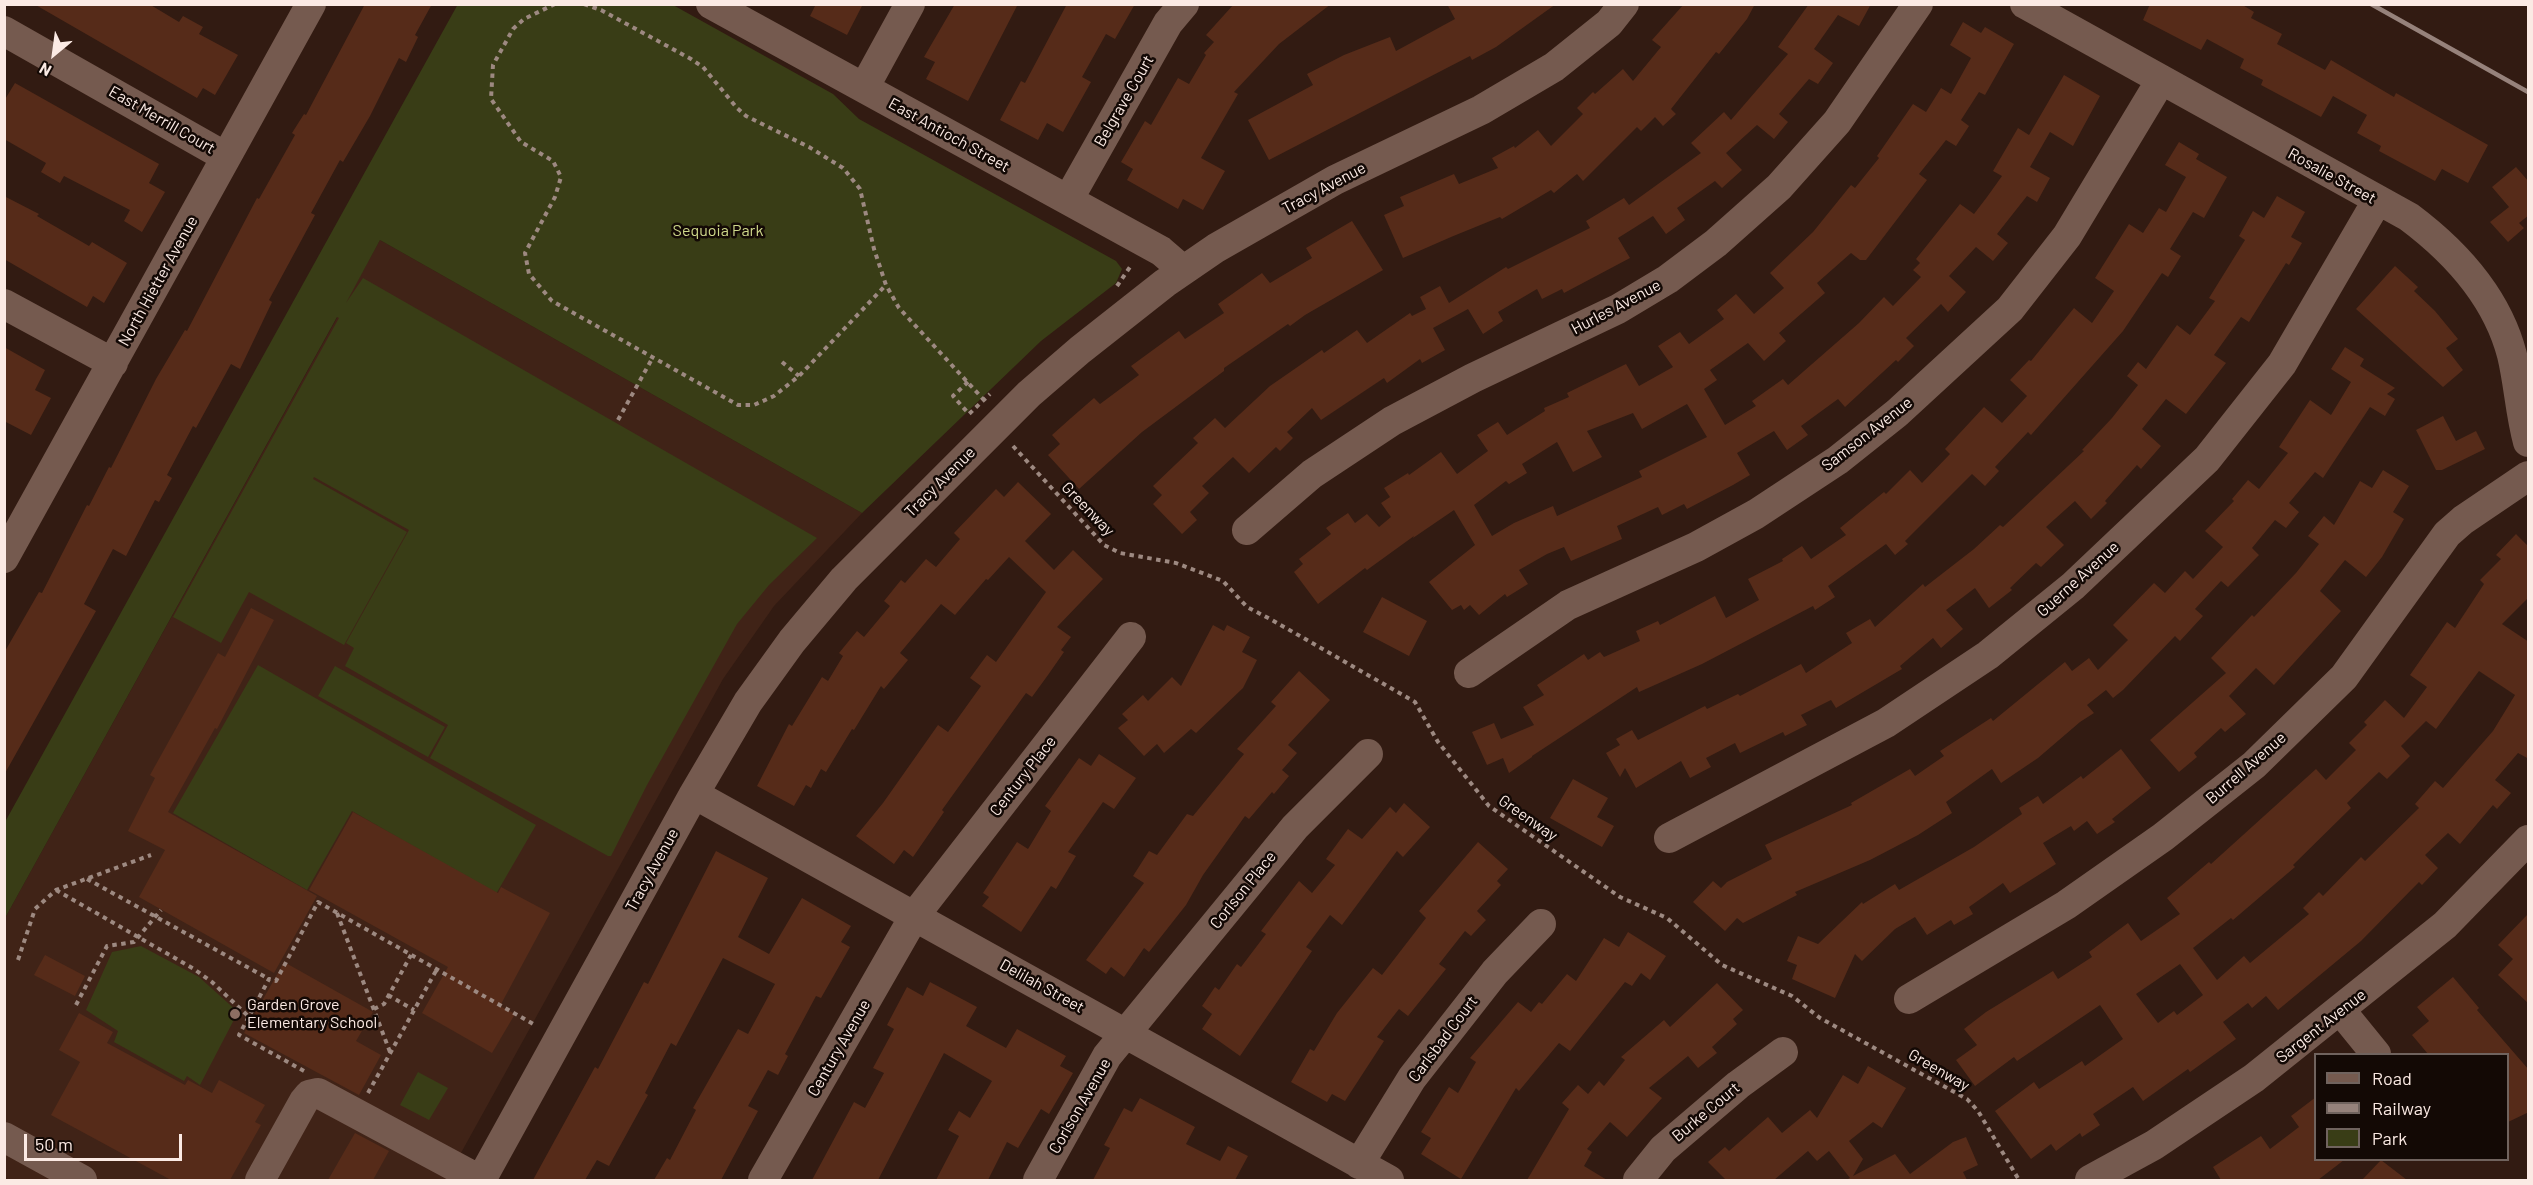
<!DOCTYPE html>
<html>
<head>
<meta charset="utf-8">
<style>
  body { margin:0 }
  #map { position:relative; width:2533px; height:1185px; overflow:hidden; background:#321b12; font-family:Barlow,sans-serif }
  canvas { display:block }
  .frame { position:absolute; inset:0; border:6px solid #fbeae4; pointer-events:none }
  .legend { position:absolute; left:2314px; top:1053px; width:195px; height:108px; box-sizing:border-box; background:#130905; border:2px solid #70635e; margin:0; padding:8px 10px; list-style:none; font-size:18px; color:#fbeae4 }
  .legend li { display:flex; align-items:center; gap:12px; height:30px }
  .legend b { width:30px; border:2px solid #70635e }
  .north { position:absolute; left:24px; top:24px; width:60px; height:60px; -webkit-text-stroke:4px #130905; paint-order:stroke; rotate:209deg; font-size:16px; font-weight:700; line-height:24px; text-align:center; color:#fbeae4 }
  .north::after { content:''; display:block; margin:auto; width:21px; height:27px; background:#fbeae4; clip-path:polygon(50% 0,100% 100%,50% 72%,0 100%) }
  .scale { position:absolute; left:24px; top:1134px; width:158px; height:27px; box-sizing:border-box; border:3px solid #fbeae4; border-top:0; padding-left:8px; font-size:18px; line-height:21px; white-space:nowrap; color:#fbeae4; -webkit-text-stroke:4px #130905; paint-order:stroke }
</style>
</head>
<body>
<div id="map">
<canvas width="2533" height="1185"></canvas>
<div class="frame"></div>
<ul class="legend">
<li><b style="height:8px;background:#755a4f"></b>Road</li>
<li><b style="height:8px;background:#96827b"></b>Railway</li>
<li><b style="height:16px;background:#393d16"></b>Park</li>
</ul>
<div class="north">N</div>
<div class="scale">50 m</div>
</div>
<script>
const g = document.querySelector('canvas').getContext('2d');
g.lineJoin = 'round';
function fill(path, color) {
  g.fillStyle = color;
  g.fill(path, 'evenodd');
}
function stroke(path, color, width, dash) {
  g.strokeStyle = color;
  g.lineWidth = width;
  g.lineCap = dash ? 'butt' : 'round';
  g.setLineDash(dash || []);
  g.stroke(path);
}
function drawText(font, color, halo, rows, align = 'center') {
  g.font = font + ' Barlow,sans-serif';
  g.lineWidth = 5;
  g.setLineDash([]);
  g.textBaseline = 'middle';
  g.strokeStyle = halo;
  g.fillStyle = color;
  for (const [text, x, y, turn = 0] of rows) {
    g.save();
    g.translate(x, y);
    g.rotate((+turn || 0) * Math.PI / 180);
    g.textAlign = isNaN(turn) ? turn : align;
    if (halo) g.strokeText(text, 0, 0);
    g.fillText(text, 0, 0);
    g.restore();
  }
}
fill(new Path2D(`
  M380,240L862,513L774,606L723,679L446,1180H10L5,1178V918Z`), '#402317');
fill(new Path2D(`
  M458,4L673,5L833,94L859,119L1116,261L1122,269L1116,283L1041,341L862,513L380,240L346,303L363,278L817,538L769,585L737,624L647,785L611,856H608L430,758L448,725L345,666L354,648L346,643L409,530L314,477L313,479L407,532L344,645L249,592L221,643L173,617L339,318L337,317L5,918V822Z
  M258,665L536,825L496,894L352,811L307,890L173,813Z
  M335,666L445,727L428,757L318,696Z
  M141,946L199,977L238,1012L200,1085L187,1076L184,1081L114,1042L118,1031L86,1010L112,952Z
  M418,1072L448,1088L429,1120L400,1105Z`), '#393d16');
fill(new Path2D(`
  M34,4H149L179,22L183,16L203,27L199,34L238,55L215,95L203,88L197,98Z
  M365,4H432L415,35L418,37L406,62L399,58L370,116L343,162L340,160L311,213L315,215L269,300L272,302L240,369L231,364L196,428L193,426L167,475L172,478L159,502L155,500L126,556L113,549L84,604L96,611L4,775V653L39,592L42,593L87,505L89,506L109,467L111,468L156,379L185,330L187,331L257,198L259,199L295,135L292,133L304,114L306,115Z
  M816,4H863L847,35L810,16Z
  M955,4H1018L968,101L926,79L935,62L924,57Z
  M1067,4H1135L1115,39L1106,34L1082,77L1091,82L1063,132L1047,123L1038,140L1000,120L1021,81L1025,83Z
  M1234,4H1331L1279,44L1234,92L1238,94L1201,158L1225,171L1203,210L1183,199L1178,209L1127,180L1133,169L1121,162L1145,121L1151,125L1178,78L1189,84L1206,55L1204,53L1214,42L1206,35Z
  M1447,4H1556L1496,47L1472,60L1470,56L1269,160L1248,120L1313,85L1307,74L1344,55L1390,37L1396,51L1455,19Z
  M1684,4H1755L1747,19L1719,54L1716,52L1671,109L1676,114L1663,126L1655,117L1641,131L1637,127L1583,181L1577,174L1554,193L1551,190L1502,219L1500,217L1451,237L1403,258L1384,215L1404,206L1400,197L1454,174L1459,184L1498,168L1492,158L1514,146L1515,148L1538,130L1551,146L1583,114L1577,108L1593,92L1595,94L1623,69L1633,81L1661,47L1652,40Z
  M1809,4H1871L1859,26L1838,15L1814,49L1833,63L1818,84L1809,79L1779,114L1788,122L1774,139L1757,125L1726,153L1742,170L1722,188L1715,181L1677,208L1685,220L1666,234L1653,216L1618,238L1630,258L1564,293L1562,289L1542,299L1537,289L1498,312L1503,321L1483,334L1468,309L1433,328L1445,350L1422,363L1420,359L1387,383L1384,378L1321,420L1312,408L1287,432L1293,438L1280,451L1276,447L1249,473L1233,457L1202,486L1209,493L1190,512L1197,520L1182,534L1153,504L1162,495L1153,486L1198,443L1193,438L1215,418L1225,428L1270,386L1322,350L1324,353L1357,330L1367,343L1410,313L1412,316L1426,309L1420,297L1440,286L1449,303L1506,267L1508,269L1590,228L1586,221L1624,198L1629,205L1701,153L1691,143L1724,112L1731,120L1788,54L1778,47Z
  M2150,4H2241L2254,12L2251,18L2282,34L2277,44L2325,70L2331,60L2394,97L2396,93L2488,145L2468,183L2442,169L2435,181L2379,151L2381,146L2357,133L2367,115L2333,96L2321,117L2261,85L2263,80L2240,68L2244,59L2207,39L2201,50L2143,20Z
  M1963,22L1981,33L1985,27L2014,44L1985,95L1979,92L1961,120L1969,126L1956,146L1946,140L1939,149L1919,174L1927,180L1866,260H1860L1851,253L1817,283L1825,293L1779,333L1786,341L1764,361L1748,343L1710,370L1717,380L1704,389L1725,425L1756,406L1752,401L1783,379L1788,385L1859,323L1884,297L1893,306L1921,277L1913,270L1920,263L1916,259L1960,204L1974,214L1987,197L2002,176L1993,171L2018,128L2029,135L2064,75L2100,96L2073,146L2050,132L2030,167L2050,178L2037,202L2027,196L1997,234L2008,243L1993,261L1976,247L1949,276L1966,292L1948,312L1941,304L1906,338L1914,346L1898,362L1896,360L1845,407L1838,399L1801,426L1808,435L1787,450L1774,431L1737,453L1750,475L1733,485L1687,509L1684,504L1662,515L1658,507L1617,526L1622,539L1571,561L1564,547L1547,554L1519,570L1528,584L1507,597L1505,594L1479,615L1470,605L1464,610L1461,605L1452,610L1429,582L1475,545L1454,510L1413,538L1414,536L1367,570L1365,568L1318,604L1294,572L1303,564L1299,559L1331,534L1326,528L1348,513L1355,523L1367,514L1379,527L1391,517L1381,503L1390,497L1384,488L1408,473L1409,475L1441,452L1457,474L1488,451L1477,435L1498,422L1507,435L1545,411L1544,408L1569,397L1567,393L1626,364L1639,386L1673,367L1658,346L1680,332L1689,344L1724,319L1717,310L1736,294L1754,314L1784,288L1770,273L1813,232L1851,185L1855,188L1879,158L1877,156L1913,104L1926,112L1941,88L1951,94L1971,58L1950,45ZM1687,404L1707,437L1639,471L1642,477L1557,516L1553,506L1514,523L1492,536L1474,505L1506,481L1509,484L1527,473L1522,464L1557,442L1573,472L1602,457L1587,431L1633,413L1642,429Z
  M15,83L159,164L149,183L165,192L142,232L124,221L130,210L64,176L60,183L41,172L46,163L4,139V101Z
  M2179,142L2199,154L2196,159L2227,177L2204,218L2193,212L2170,249L2181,256L2168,277L2162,273L2123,331L2031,435L2028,432L1995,467L1999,471L1985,486L1972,474L1905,541L1908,544L1895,555L1886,544L1828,586L1835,597L1815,610L1813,606L1702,664L1639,692L1637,687L1532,756V757L1509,773L1503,758L1487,765L1472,732L1494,723L1501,739L1534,725L1523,707L1544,695L1537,685L1584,654L1588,660L1600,652L1604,657L1640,641L1636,631L1658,621L1660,625L1715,596L1726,618L1759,600L1748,579L1783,561L1782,559L1802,546L1811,559L1846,535L1840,528L1884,492L1886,494L1910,470L1922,483L1950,454L1945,449L1984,407L2002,423L2027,396L2010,380L2029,360L2031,361L2074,308L2092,323L2114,291L2095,278L2129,224L2143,233L2159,208L2166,212L2186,177L2165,165Z
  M2516,167L2529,182V215L2519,223L2524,228L2508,242L2490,222L2509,207L2492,187Z
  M4,196L39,214L37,216L89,246L92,242L127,263L104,303L93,296L87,307L4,259Z
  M2277,196L2305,212L2291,237L2302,243L2289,265L2286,263L2249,322L2241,317L2214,355L2226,363L2186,414L2166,399L2142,429L2161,446L2141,469L2137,465L2105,501L2107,503L2091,519L2075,501L2046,527L2064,545L2041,567L2036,563L2010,588L2012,590L1989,608L1975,588L1946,610L1963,629L1941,648L1933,638L1900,666L1902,669L1836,708L1831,700L1801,715L1807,725L1785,736L1783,732L1740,753L1735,743L1706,758L1711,767L1690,778L1681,761L1636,788L1625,768L1620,777L1606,753L1620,745L1616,739L1632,730L1638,740L1705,706L1707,709L1738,694L1740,696L1801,664L1806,673L1852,643L1846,633L1870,619L1875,627L1923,584L1925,587L1974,549L2000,525L2003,527L2084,451L2082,450L2112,418L2138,385L2127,376L2138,362L2146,369L2177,325L2190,335L2215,301L2209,298L2245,240L2239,236L2253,211L2264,218Z
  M1352,221L1383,270L1305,315L1290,326L1288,324L1224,368V371L1142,432L1079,489L1048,455L1060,444L1052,435L1071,418L1094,398L1100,404L1139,375L1131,366L1179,331L1185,339L1224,313L1218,304L1262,273L1270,283L1312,258L1306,248Z
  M2395,266L2418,287L2414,291L2435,311L2458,339L2446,348L2463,370L2443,387L2356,309Z
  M4,347L45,370L35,390L51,398L31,435L4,421Z
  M2345,347L2364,359L2360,366L2395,388L2387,394L2395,399L2385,416L2370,407L2323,478L2315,472L2289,503L2299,512L2286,528L2275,520L2252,548L2259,555L2228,587L2221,581L2195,609L2203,616L2180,641L2175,636L2123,690L2113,698L2106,690L2087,705L2094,713L2080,722L2038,758L2001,783L1992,769L1946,802L1952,813L1918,835L1870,860L1795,892L1797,895L1743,923L1737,918L1725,931L1693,902L1713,881L1721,888L1727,882L1772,859L1765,845L1852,805L1851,803L1910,769L1915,776L1944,756L1940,751L1991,718L1993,721L2065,662L2072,671L2089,658L2098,670L2128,640L2113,625L2154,583L2165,593L2185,571L2193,579L2223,547L2205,531L2234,501L2232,499L2248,480L2259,489L2288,453L2279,447L2310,400L2331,415L2351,382L2331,369Z
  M2443,416L2456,441L2476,431L2485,449L2442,470H2436L2416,430Z
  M2383,470L2409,486L2393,512L2404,519L2382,557L2366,577L2345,560L2320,591L2341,611L2274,685L2256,668L2229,696L2246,714L2225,732L2221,728L2194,753L2197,757L2179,772L2150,740L2226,673L2211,658L2252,615L2254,617L2296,573L2319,544L2308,536L2324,516L2334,525L2360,481L2372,488Z
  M1018,482L1051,514L1025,541L1054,570L1073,550L1103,579L1057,627L1071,637L1061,650L1064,652L1048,675L1032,697L1026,693L942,810L944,812L913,857L904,850L894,864L856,836L883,803L938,725L948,732L981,686L970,678L987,655L996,662L1046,592L1009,557L988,580L986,579L955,615L941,604L900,653L908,660L884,689L881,686L854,730L852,729L826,772L821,769L811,788L806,785L794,806L757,786L789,724L792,726L822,677L828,681L843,656L839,653L857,631L864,637L890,606L884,601L901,580L905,583L926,559L936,567L960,539L954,533L996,489L1004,497Z
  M2516,534L2529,547V597L2502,624L2529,642V759L2518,753L2495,780L2511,793L2497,809L2493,805L2460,844L2448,833L2425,855L2438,868L2422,885L2419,882L2361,941L2278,1010L2266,996L2252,1008L2248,1003L2223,1022L2236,1039L2190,1072L2188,1069L2143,1101L2133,1087L2093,1114L2100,1125L2082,1137L2080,1133L2056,1151L2051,1144L2031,1159L1995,1111L2034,1082L2039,1089L2082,1061L2085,1066L2123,1039L2100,1005L2017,1061L2014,1057L1975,1086L1956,1060L1977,1045L1964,1029L1986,1012L2053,971L2058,979L2092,957L2089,952L2128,923L2141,941L2180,914L2167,898L2209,862L2211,864L2316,769L2326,780L2356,750L2349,743L2367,725L2364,722L2385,700L2404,718L2427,687L2410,675L2447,622L2455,628L2484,584L2480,580L2501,559L2496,555ZM2479,671L2515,695L2493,731L2443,788L2435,781L2415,804L2419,808L2365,861L2361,857L2323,896L2319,892L2303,908L2309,914L2250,963L2244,956L2217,980L2193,948L2231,918L2233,920L2295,867L2293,865L2351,808L2347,803L2379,772L2387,779L2410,756L2401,746L2426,721L2436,729ZM2180,964L2203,995L2177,1015L2174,1011L2158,1023L2136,994Z
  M1382,597L1427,621L1409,656L1363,632Z
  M251,608L274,620L217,729L215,728L168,812L317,896L274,973L139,897L165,850L128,831L155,778L150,775L218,653L225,657Z
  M1213,625L1224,631L1227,625L1250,637L1242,652L1257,660L1243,688L1196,733L1191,729L1164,753L1157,744L1144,756L1118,728L1128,720L1122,714L1143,695L1148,701L1172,677L1181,686Z
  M1299,671L1330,700L1288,745L1297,753L1282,770L1289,776L1274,794L1272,792L1249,819L1245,816L1203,875L1186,905L1149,952L1144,948L1124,977L1111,967L1106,974L1086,960L1144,883L1133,876L1149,851L1157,855L1187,814L1193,816L1244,754L1237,749L1276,706L1271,702Z
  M2121,749L2151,788L2112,819L2115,822L2097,834L2087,821L2074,831L2071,826L2043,843L2056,864L2010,893L2003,883L1969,907L1973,914L1954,925L1951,920L1927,935L1915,917L1895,929L1862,961L1855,954L1835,998L1792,979L1797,965L1787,961L1798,936L1818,944L1862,902L1863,904L1895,884L1899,890L1974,847L2022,814L2019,808L2038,796L2043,804L2081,776L2083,779Z
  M1099,754L1136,778L1114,809L1103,802L1068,852L1076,856L1056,889L1051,886L1021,932L982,906L989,897L983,893L1017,842L1028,849L1051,811L1045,806L1079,758L1091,766Z
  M1573,779L1608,798L1597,817L1614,826L1602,847L1550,818Z
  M1404,803L1430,827L1403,857L1397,851L1342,925L1330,915L1306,947L1312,951L1240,1056L1202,1029L1212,1014L1202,1006L1215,987L1219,990L1237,964L1241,967L1266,934L1261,931L1299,881L1312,893L1335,865L1326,859L1348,829L1362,839L1390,807L1396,813Z
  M353,812L498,893L501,887L550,913L500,1006L515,1014L492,1053L422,1013L448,967L309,890Z
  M1478,842L1508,869L1497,881L1501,885L1477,911L1486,920L1471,936L1465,931L1439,964L1446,969L1408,1016L1399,1009L1377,1037L1384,1041L1345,1101L1332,1094L1327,1102L1291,1082L1310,1049L1314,1051L1337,1013L1373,968L1382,975L1426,918L1419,911Z
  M716,851L768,878L738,937L769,954L802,898L851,926L841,942L850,947L821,998L816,996L785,1054L788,1056L778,1075L768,1070L748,1106L758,1111L721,1180H654L667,1158L670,1160L696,1110L693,1108L738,1029L748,1034L775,984L723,958L676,1046L671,1043L645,1093L648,1095L609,1166L597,1160L585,1180H533L595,1067L598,1069L644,982L648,984Z
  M2529,913V1004L2498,975L2513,959L2498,945Z
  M1628,932L1666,956L1650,980L1641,973L1632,986L1625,982L1570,1051L1559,1043L1519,1091L1516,1088L1461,1179L1421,1154L1431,1138L1421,1132L1449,1087L1458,1093L1476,1062L1470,1058L1518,1002L1531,1012L1539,1002L1542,1004L1567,974L1576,981L1604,938L1619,947Z
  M45,955L85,976L75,996L34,975Z
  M284,962L373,1012L356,1041L381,1055L359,1095L244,1033Z
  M2453,977L2479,1008L2477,1010L2529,1070V1112L2508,1122V1054H2428L2412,1035L2429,1021L2417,1007Z
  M930,982L977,1007L966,1026L1006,1048L1017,1029L1066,1056L1060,1066L1073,1073L1049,1114L1041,1109L1018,1148L1007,1142L988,1180H936L959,1136L948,1130L959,1111L970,1118L992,1081L944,1053L878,1180H812L854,1102L865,1108L884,1073L873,1068L894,1029L887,1025L907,987L923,996Z
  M1717,983L1743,1010L1733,1019L1737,1024L1712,1047L1717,1053L1698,1068L1688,1056L1649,1088L1662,1098L1627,1137L1610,1122L1587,1149L1592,1152L1584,1166L1607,1180H1527L1569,1109L1562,1103L1578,1085L1588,1094L1599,1081L1604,1086L1625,1060L1621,1057L1664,1020L1670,1027Z
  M79,1013L113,1032L107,1043L185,1085L188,1080L212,1093L219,1080L265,1105L255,1122L261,1125L230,1180H171L51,1115L80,1062L59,1050Z
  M1868,1066L1906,1088L1882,1128L1873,1122L1849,1141L1863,1159L1853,1176L1895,1154L1910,1174L1953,1142L1966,1137L1978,1165L1963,1172L1967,1180H1846L1850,1178L1829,1151L1817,1161L1808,1151L1774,1180H1726L1708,1162L1725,1147L1729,1151L1768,1117L1782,1133L1810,1110L1817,1118L1843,1075L1858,1084Z
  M2316,1097V1160H2344L2318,1180H2221L2213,1167L2261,1136L2270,1149L2299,1127L2291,1116Z
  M1140,1098L1195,1127L1186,1144L1220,1161L1228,1146L1248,1156L1235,1180H1093L1110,1148L1104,1145L1124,1108L1132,1112Z
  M355,1133L389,1151L373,1180H328Z
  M2381,1160L2407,1180H2362Z`), '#562b19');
stroke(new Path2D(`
  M555,4L524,19L513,29L493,65L491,99L521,142L553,161L561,177L555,197L525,253L529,274L552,301L738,405H754L774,396L799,376L886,285
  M584,4L601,10L691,59L703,67L737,108L746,116L809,147L843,168L860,189L874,249L886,285L899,308L984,400
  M1117,286L1130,267
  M782,362L799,376
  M968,382L953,396L969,414L990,394
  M618,420L653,357
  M1013,446L1104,545L1120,553L1176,563L1223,581L1247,607L1272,620L1415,702L1438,742L1489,806L1620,897L1667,918L1722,965L1792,996L1820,1018L1967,1099L1978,1111L2019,1180
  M87,879L269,979
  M56,890L194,969L212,982L248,1016
  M337,913L390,1052
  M18,960L35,909L56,890L151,855
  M388,995L414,1010
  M76,1005L107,946L134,942L161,910
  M374,1009L384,1004L411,955
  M304,1071L239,1035L269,979L276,981L318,902L535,1025
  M368,1093L437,969`), '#9d8981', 4, [4.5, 4.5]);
stroke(new Path2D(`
  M711,4L1161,251L1183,270
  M2025,4L2409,217C2457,253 2497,297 2512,355C2519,384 2520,413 2528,442
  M4,31L226,157
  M864,88L910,4
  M1068,200L1168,23L1184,4
  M4,304L113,363
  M1247,530L1312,474L1392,421L1473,378L1618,309L1668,279L1716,243L1779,187L1837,122L1918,4
  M4,558L311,4
  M1469,673L1568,605L1696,547L1756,514L1838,460L1897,413L2010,309L2067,236L2161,80
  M694,794L1389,1180
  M1669,838L1886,723L1988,655L2073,586L2207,459L2282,364L2377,201
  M1909,999L2066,905L2163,837L2254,765L2344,677L2447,534L2463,520L2528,476
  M2341,1011L2376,1054
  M4,1137L82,1180
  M1359,1164L1412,1078L1495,972L1541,924
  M260,1180L304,1101L309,1095L318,1093L480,1180
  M481,1180L694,794L748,702L792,641L844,579L1029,394L1080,350L1165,283L1216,248L1335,180L1481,110L1554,67L1609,23L1624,4
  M763,1180L915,915L1131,637
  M1038,1180L1107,1056L1295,827L1368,754
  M1638,1180L1663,1149L1738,1085L1783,1052
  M2090,1180L2154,1145L2254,1078L2445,925L2528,840`), '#755a4f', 30);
stroke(new Path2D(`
  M2371,4L2528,92`), '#96827b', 4.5);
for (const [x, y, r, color] of [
  [235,1014,6,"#8d6e63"]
]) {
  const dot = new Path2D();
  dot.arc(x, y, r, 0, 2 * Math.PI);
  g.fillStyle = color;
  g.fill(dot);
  stroke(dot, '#130905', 2);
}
drawText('16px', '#fbeae4', '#130905', [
  ["Belgrave Court",1124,101,-60],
  ["East Merrill Court",162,120,30],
  ["East Antioch Street",949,135,29],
  ["Rosalie Street",2332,176,29],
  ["Tracy Avenue",1324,188,-28],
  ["North Hietter Avenue",158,281,-61],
  ["Hurles Avenue",1616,307,-28],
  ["Samson Avenue",1867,434,-38],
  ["Tracy Avenue",940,482,-45],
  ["Greenway",1088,509,46],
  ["Guerne Avenue",2078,579,-42],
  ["Burrell Avenue",2246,768,-41],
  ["Century Place",1023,776,-52],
  ["Greenway",1528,818,35],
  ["Tracy Avenue",652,870,-61],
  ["Corlson Place",1243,890,-51],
  ["Delilah Street",1042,986,29],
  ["Sargent Avenue",2321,1026,-38],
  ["Carlsbad Court",1443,1039,-53],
  ["Century Avenue",839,1048,-60],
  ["Greenway",1939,1070,30],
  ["Corlson Avenue",1080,1106,-60],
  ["Burke Court",1706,1112,-40]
]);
drawText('16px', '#cfd98b', '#130905', [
  ["Sequoia Park",718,231]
]);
drawText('16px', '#fbeae4', '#130905', [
  ["Garden Grove",247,1005],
  ["Elementary School",247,1023]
], 'left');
</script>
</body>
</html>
